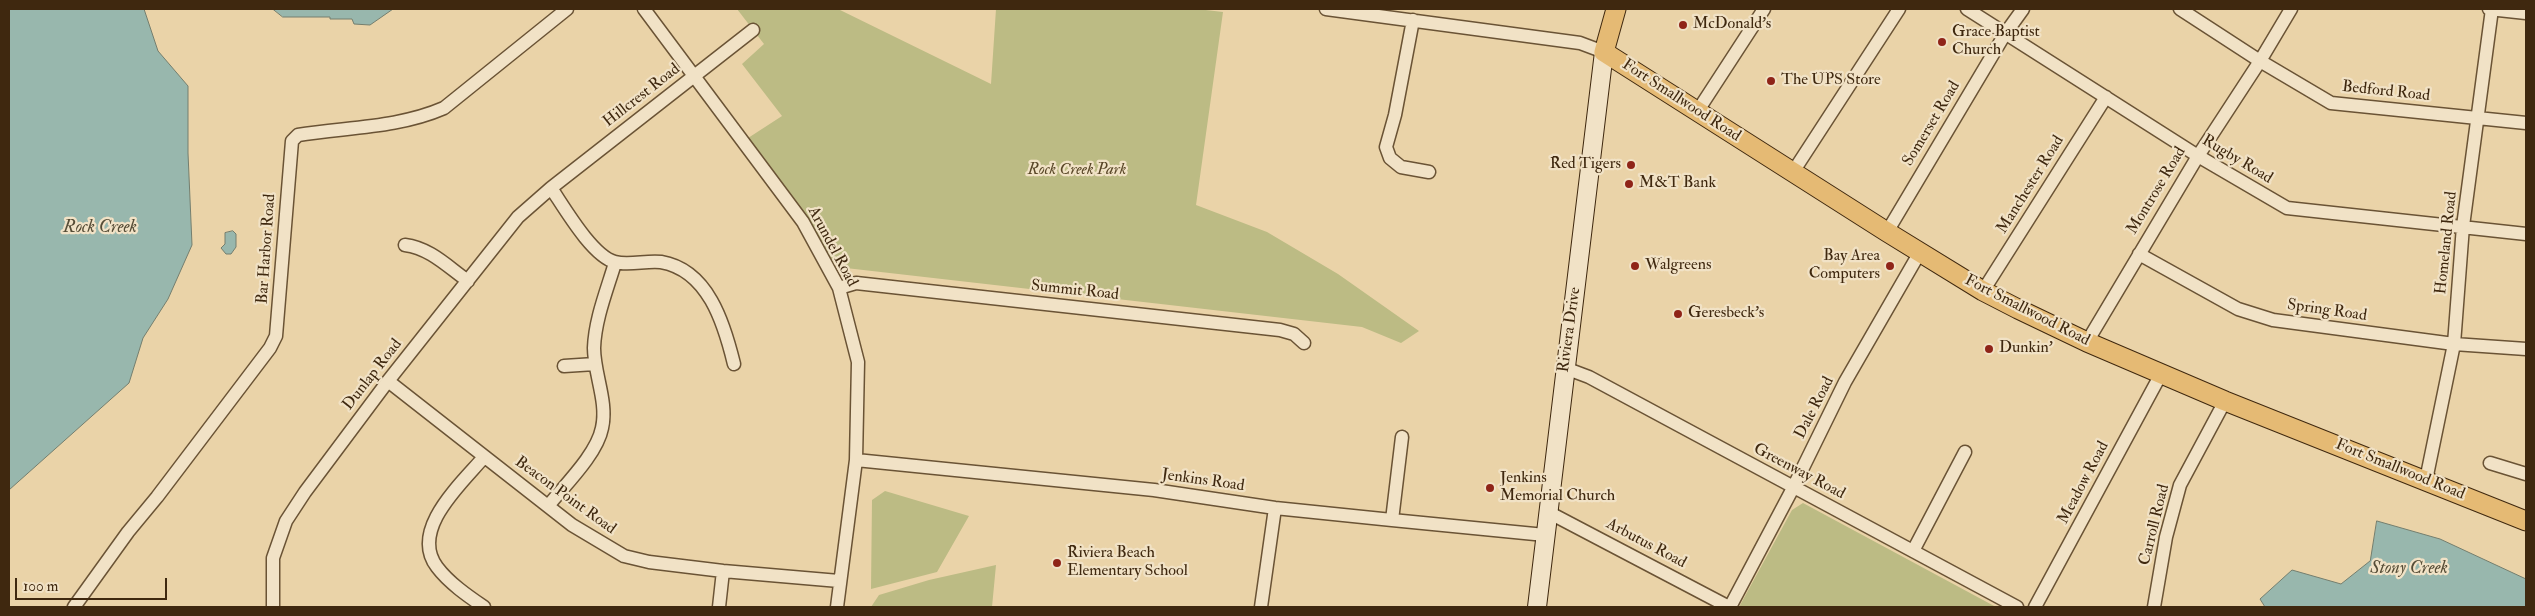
<!DOCTYPE html>
<html>
<head>
<meta charset="utf-8">
<style>
  body { margin:0 }
  #map { position:relative; width:2535px; height:616px; overflow:hidden; background:#ead3a8; font-family:"IM FELL Double Pica",serif }
  canvas { display:block }
  .frame { position:absolute; inset:0; border:10px solid #3f280f; pointer-events:none }
  .scale { position:absolute; left:15px; top:578px; width:152px; height:22px; box-sizing:border-box; border:2px solid #3f280f; border-top:0; padding-left:6px; font-size:15px; line-height:18px; white-space:nowrap; color:#3f280f; -webkit-text-stroke:4px #f1e2c6; paint-order:stroke }
</style>
</head>
<body>
<div id="map">
<canvas width="2535" height="616"></canvas>
<div class="frame"></div>
<div class="scale">100 m</div>
</div>
<script>
const g = document.querySelector('canvas').getContext('2d');
g.lineJoin = 'round';
function fill(path, color) {
  g.fillStyle = color;
  g.fill(path, 'evenodd');
}
function stroke(path, color, width, dash) {
  g.strokeStyle = color;
  g.lineWidth = width;
  g.lineCap = dash ? 'butt' : 'round';
  g.setLineDash(dash || []);
  g.stroke(path);
}
function drawText(font, color, halo, rows, align = 'center') {
  g.font = font + ' "IM FELL Double Pica",serif';
  g.lineWidth = 4.5;
  g.setLineDash([]);
  g.textBaseline = 'middle';
  g.strokeStyle = halo;
  g.fillStyle = color;
  for (const [text, x, y, turn = 0] of rows) {
    g.save();
    g.translate(x, y);
    g.rotate((+turn || 0) * Math.PI / 180);
    g.textAlign = isNaN(turn) ? turn : align;
    if (halo) g.strokeText(text, 0, 0);
    g.fillText(text, 0, 0);
    g.restore();
  }
}
fill(new Path2D(`
  M737,9H838L991,84L996,9H1197L1223,12L1196,205L1267,232L1338,274L1419,331L1401,343L1362,327L837,267L745,140L782,116L742,64L764,44Z
  M885,491L969,516L937,572L871,589L872,500Z
  M1803,503L1996,607H1739L1792,510Z
  M996,565L992,607H871L879,595L929,580Z`), '#bcbb84');
const water = new Path2D(`
  M9,9H144L158,51L188,86V153L192,245L168,299L143,338L129,383L9,490Z
  M273,9H393L370,25L354,24L352,19H330V17H283Z
  M233,231L236,234V247L231,254H226L221,248L225,244V233Z
  M2377,521L2440,539L2526,579V607H2265L2260,599L2292,570L2341,584L2370,561Z`);
fill(water, '#98b7ad');
stroke(water, '#747e6e', 1);
const street = new Path2D(`
  M644,9L803,222L839,288L858,362L856,460L837,607
  M1326,9L1580,43L1604,52
  M1967,9L2198,156L2287,208L2526,234
  M2180,9L2260,61L2331,103L2526,123
  M2489,9L2526,13
  M1413,20L1395,115L1386,147L1390,158L1401,167L1429,172
  M1697,112L1764,9
  M1793,172L1899,9
  M551,188C564,207 592,256 615,262C629,266 647,260 661,262C708,270 724,323 734,364
  M1887,232L2005,34L2023,9
  M405,245C430,248 448,267 468,281
  M2139,254L2238,309L2273,320L2454,344L2526,349
  M839,288L856,283L1280,330L1294,334L1304,343
  M1983,291L2106,97
  M2087,342L2198,156L2260,61L2291,9
  M564,366L595,364
  M1565,368L1589,377L2017,607
  M388,381L572,525L624,556L649,562L723,571L839,581
  M484,457C461,484 409,530 437,567C449,583 468,596 484,607
  M856,460L1154,490L1275,508L1392,520L1545,535
  M2490,463L2526,474
  M2426,480L2454,344L2463,226L2492,9
  M548,506C565,485 597,454 602,428C608,402 594,374 594,348C595,319 607,290 615,263
  M1548,512L1729,607
  M1392,520L1402,437
  M1913,551L1965,452
  M74,607L128,532L157,497L270,348L276,336L292,141L298,135C347,127 398,128 444,108L567,9
  M273,607V558L286,521L305,492L388,381L518,217L551,188L753,30
  M719,607L723,571
  M1261,607L1275,508
  M1730,607L1793,488L1845,382L1920,252
  M2035,607L2161,374
  M2154,607L2166,537L2180,485L2225,401`);
const secondary = new Path2D(`
  M1537,607L1604,52`);
const primary = new Path2D(`
  M1616,9L1604,52L1887,232L1983,291L2018,309L2087,342L2225,401L2526,521`);
stroke(street, '#6a5335', 15);
stroke(secondary, '#3f280f', 20);
stroke(primary, '#3f280f', 21);
stroke(street, '#f1e2c6', 12);
stroke(secondary, '#f1e2c6', 18);
stroke(primary, '#e5ba74', 19);
for (const [x, y, r, color] of [
  [1683,25,5,"#8f2418"],
  [1942,42,5,"#8f2418"],
  [1771,81,5,"#8f2418"],
  [1631,165,5,"#8f2418"],
  [1629,184,5,"#8f2418"],
  [1635,266,5,"#8f2418"],
  [1890,266,5,"#8f2418"],
  [1678,314,5,"#8f2418"],
  [1989,349,5,"#8f2418"],
  [1490,488,5,"#8f2418"],
  [1057,563,5,"#8f2418"]
]) {
  const dot = new Path2D();
  dot.arc(x, y, r, 0, 2 * Math.PI);
  g.fillStyle = color;
  g.fill(dot);
  stroke(dot, '#f1e2c6', 2);
}
drawText('16px', '#3f280f', '#f1e2c6', [
  ["McDonald's",1693,25],
  ["Grace Baptist",1952,33],
  ["Church",1952,51],
  ["The UPS Store",1781,81],
  ["Red Tigers",1621,165,"right"],
  ["M&T Bank",1639,184],
  ["Bay Area",1880,257,"right"],
  ["Computers",1880,275,"right"],
  ["Walgreens",1645,266],
  ["Geresbeck's",1688,314],
  ["Dunkin'",1999,349],
  ["Jenkins",1500,479],
  ["Memorial Church",1500,497],
  ["Riviera Beach",1067,554],
  ["Elementary School",1067,572]
], 'left');
drawText('16px', '#3f280f', '#f1e2c6', [
  ["Bedford Road",2386,92,6],
  ["Hillcrest Road",642,96,-38],
  ["Fort Smallwood Road",1681,101,33],
  ["Somerset Road",1932,124,-59],
  ["Rugby Road",2237,160,31],
  ["Manchester Road",2031,185,-58],
  ["Montrose Road",2157,191,-59],
  ["Homeland Road",2447,243,-84],
  ["Arundel Road",832,247,62],
  ["Bar Harbor Road",267,249,-86],
  ["Summit Road",1075,291,6],
  ["Fort Smallwood Road",2027,311,27],
  ["Spring Road",2327,311,8],
  ["Riviera Drive",1570,330,-82],
  ["Dunlap Road",373,375,-52],
  ["Dale Road",1815,408,-63],
  ["Fort Smallwood Road",2400,470,22],
  ["Greenway Road",1799,472,28],
  ["Jenkins Road",1203,481,8],
  ["Meadow Road",2084,483,-62],
  ["Beacon Point Road",565,496,36],
  ["Carroll Road",2155,525,-76],
  ["Arbutus Road",1646,544,28]
]);
drawText('italic 16px', '#584526', '#f1e2c6', [
  ["Rock Creek Park",1077,171]
]);
drawText('italic 18px', '#554c36', '#f1e2c6', [
  ["Rock Creek",100,228],
  ["Stony Creek",2409,569]
]);
</script>
</body>
</html>
